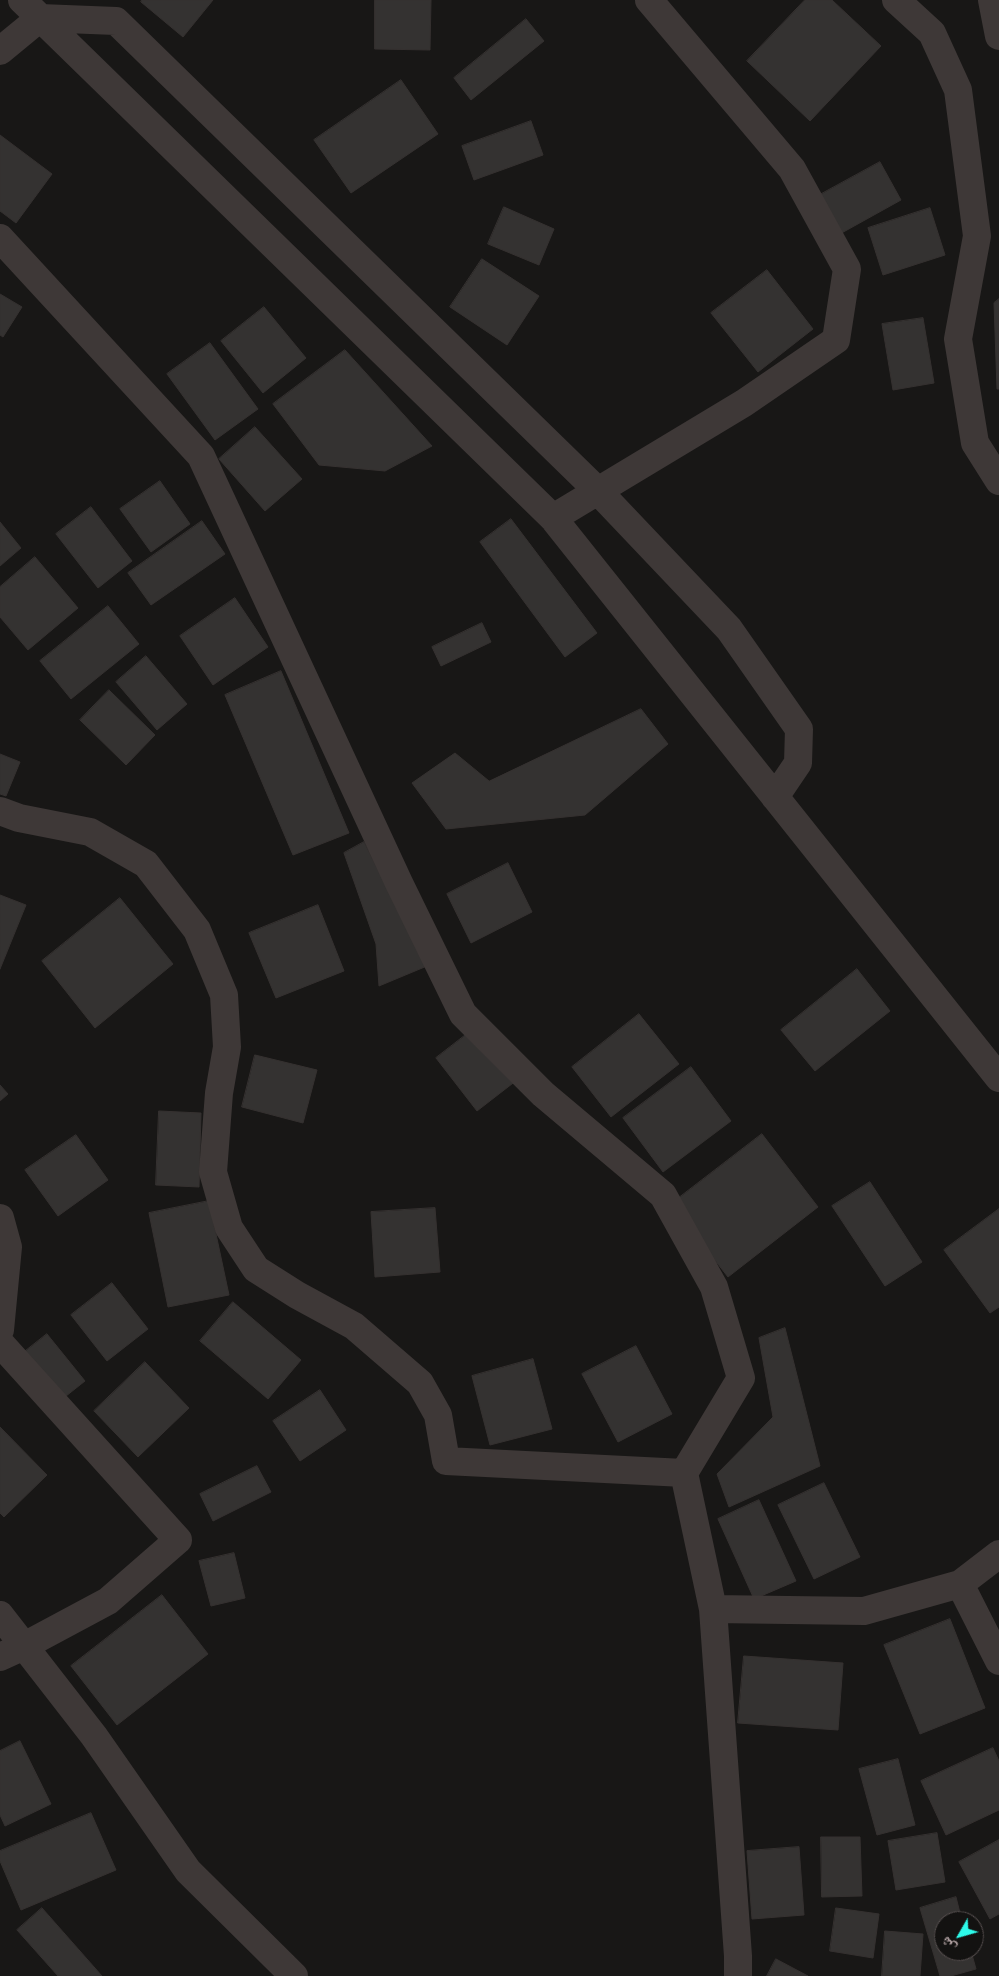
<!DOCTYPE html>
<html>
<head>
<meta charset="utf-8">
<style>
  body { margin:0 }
  #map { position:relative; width:999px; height:1976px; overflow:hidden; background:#181716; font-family:Inter,"Noto Naskh Arabic",sans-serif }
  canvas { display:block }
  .north { position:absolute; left:934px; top:1911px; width:50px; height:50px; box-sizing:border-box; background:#131211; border:1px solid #554e4e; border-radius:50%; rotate:232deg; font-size:14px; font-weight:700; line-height:20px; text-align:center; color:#b9a8a9 }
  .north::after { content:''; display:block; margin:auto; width:18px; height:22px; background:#2dfaea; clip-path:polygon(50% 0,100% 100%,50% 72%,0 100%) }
</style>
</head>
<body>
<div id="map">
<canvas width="999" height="1976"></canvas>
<div class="north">ش</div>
</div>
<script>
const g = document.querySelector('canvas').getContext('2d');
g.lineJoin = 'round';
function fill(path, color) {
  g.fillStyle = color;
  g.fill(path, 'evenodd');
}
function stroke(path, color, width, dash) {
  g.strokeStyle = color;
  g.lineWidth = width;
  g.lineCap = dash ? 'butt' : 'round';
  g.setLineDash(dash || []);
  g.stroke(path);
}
const building = new Path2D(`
  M142,0H213L183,37L141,2Z
  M375,0H431L430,50L375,49Z
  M805,0H832L881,46L810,121L747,61Z
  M526,19L544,41L471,100L454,78Z
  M401,80L438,134L351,193L314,140Z
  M531,121L543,155L474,180L462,146Z
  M0,135L52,174L16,223L0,211Z
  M880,162L901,200L838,235L816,197Z
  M504,207L554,229L539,265L488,244Z
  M930,208L945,255L883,275L868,228Z
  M482,259L539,296L507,345L450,307Z
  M767,270L813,329L758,372L711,313Z
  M0,294L22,307L3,337L0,335Z
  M999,299V389H997L994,303Z
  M264,307L306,358L263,393L221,341Z
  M923,318L934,383L893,390L882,324Z
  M210,343L258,409L215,440L167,374Z
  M345,350L432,446L385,471L319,465L273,404Z
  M255,427L302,479L265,511L219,459Z
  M160,481L190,524L151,552L120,509Z
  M91,507L132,561L98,588L56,534Z
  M511,519L597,633L565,657L480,542Z
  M202,521L225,554L151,605L128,573Z
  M0,522L21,548L0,566Z
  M35,557L78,608L28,650L0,617V587Z
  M235,598L268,647L213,685L180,636Z
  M108,606L139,644L71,699L40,661Z
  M482,623L491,642L441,666L432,647Z
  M146,656L187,704L157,730L116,682Z
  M281,671L349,833L293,855L225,695Z
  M109,690L155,735L126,765L80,720Z
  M641,709L668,744L585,815L446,829L412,783L455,753L489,781Z
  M0,754L20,762L6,796L0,794Z
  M364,842L427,966L379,986L376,944L344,853Z
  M508,863L532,912L471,943L447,894Z
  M0,895L26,905L0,969Z
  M120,898L173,964L95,1028L42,961Z
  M318,905L344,971L276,998L249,933Z
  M857,969L890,1011L815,1071L781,1030Z
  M639,1014L679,1064L611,1117L572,1067Z
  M476,1027L517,1080L477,1111L436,1058Z
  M255,1055L317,1070L303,1123L242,1107Z
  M691,1067L731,1121L663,1172L623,1118Z
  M0,1085L8,1094L0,1101Z
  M159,1111L201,1113L199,1187L156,1185Z
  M762,1134L818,1207L728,1277L671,1204Z
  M76,1135L108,1180L58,1216L25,1170Z
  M870,1182L922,1262L885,1286L832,1206Z
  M209,1201L229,1295L168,1307L149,1213Z
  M435,1208L440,1272L375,1277L371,1212Z
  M999,1209V1307L990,1313L944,1250Z
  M112,1283L148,1329L107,1361L71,1315Z
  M233,1302L301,1360L268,1399L200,1341Z
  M785,1328L820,1466L729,1507L717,1474L773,1417L759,1338Z
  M47,1334L85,1381L56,1404L18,1357Z
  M636,1346L672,1414L618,1442L582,1374Z
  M533,1359L552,1429L490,1445L472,1376Z
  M145,1362L189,1408L138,1457L94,1411Z
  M320,1390L346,1430L300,1461L273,1421Z
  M0,1427L47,1475L4,1517L0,1513Z
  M257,1466L271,1492L213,1521L200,1494Z
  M824,1483L860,1557L814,1579L778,1505Z
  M759,1500L796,1581L754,1599L718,1519Z
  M234,1553L245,1598L211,1606L199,1561Z
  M162,1595L208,1654L117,1725L71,1666Z
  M950,1619L985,1708L920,1734L884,1645Z
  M744,1656L843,1663L838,1730L738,1723Z
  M20,1741L51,1804L5,1826L0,1815V1751Z
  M993,1748L999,1761V1810L946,1835L921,1781Z
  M898,1759L915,1825L877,1835L859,1769Z
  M91,1813L116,1870L21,1910L0,1861V1851Z
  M937,1833L945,1882L896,1890L888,1841Z
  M821,1837H860L862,1896L822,1897Z
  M999,1840V1914L990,1919L959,1862Z
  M799,1847L804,1915L752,1919L747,1851Z
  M956,1897L962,1921H944V1951H971L976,1969L951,1976H940L920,1908Z
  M42,1908L102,1976H58L17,1930Z
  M836,1908L879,1914L873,1958L830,1951Z
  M885,1931L923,1934L920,1976H882Z
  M776,1959L808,1976H767Z`);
fill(building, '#343231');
stroke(building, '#353130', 1);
stroke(new Path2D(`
  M22,0L553,518L999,1078
  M896,0L932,33L958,90L977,236L958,339L975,443L999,481
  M992,0L999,36
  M0,51L40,18L116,21L598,491L729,629L799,729L798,763L775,797
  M0,238L201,456L399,883L463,1014L543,1094L663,1195L714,1287L741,1378L684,1473L713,1609L738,1956V1976
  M553,518L744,403L836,340L847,269L792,169L649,0
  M0,811L19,818L90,832L146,864L197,930L224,995L227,1047L219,1093L213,1172L229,1228L256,1269L297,1295L354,1326L420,1383L438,1415L446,1461L684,1473
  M0,1218L8,1247L0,1330
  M0,1343L178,1540L108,1601L24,1646L0,1657
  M960,1584L999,1661
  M713,1609L864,1611L960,1584L999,1554
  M0,1615L94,1736L188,1871L294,1976`), '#3e3837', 28);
</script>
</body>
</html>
